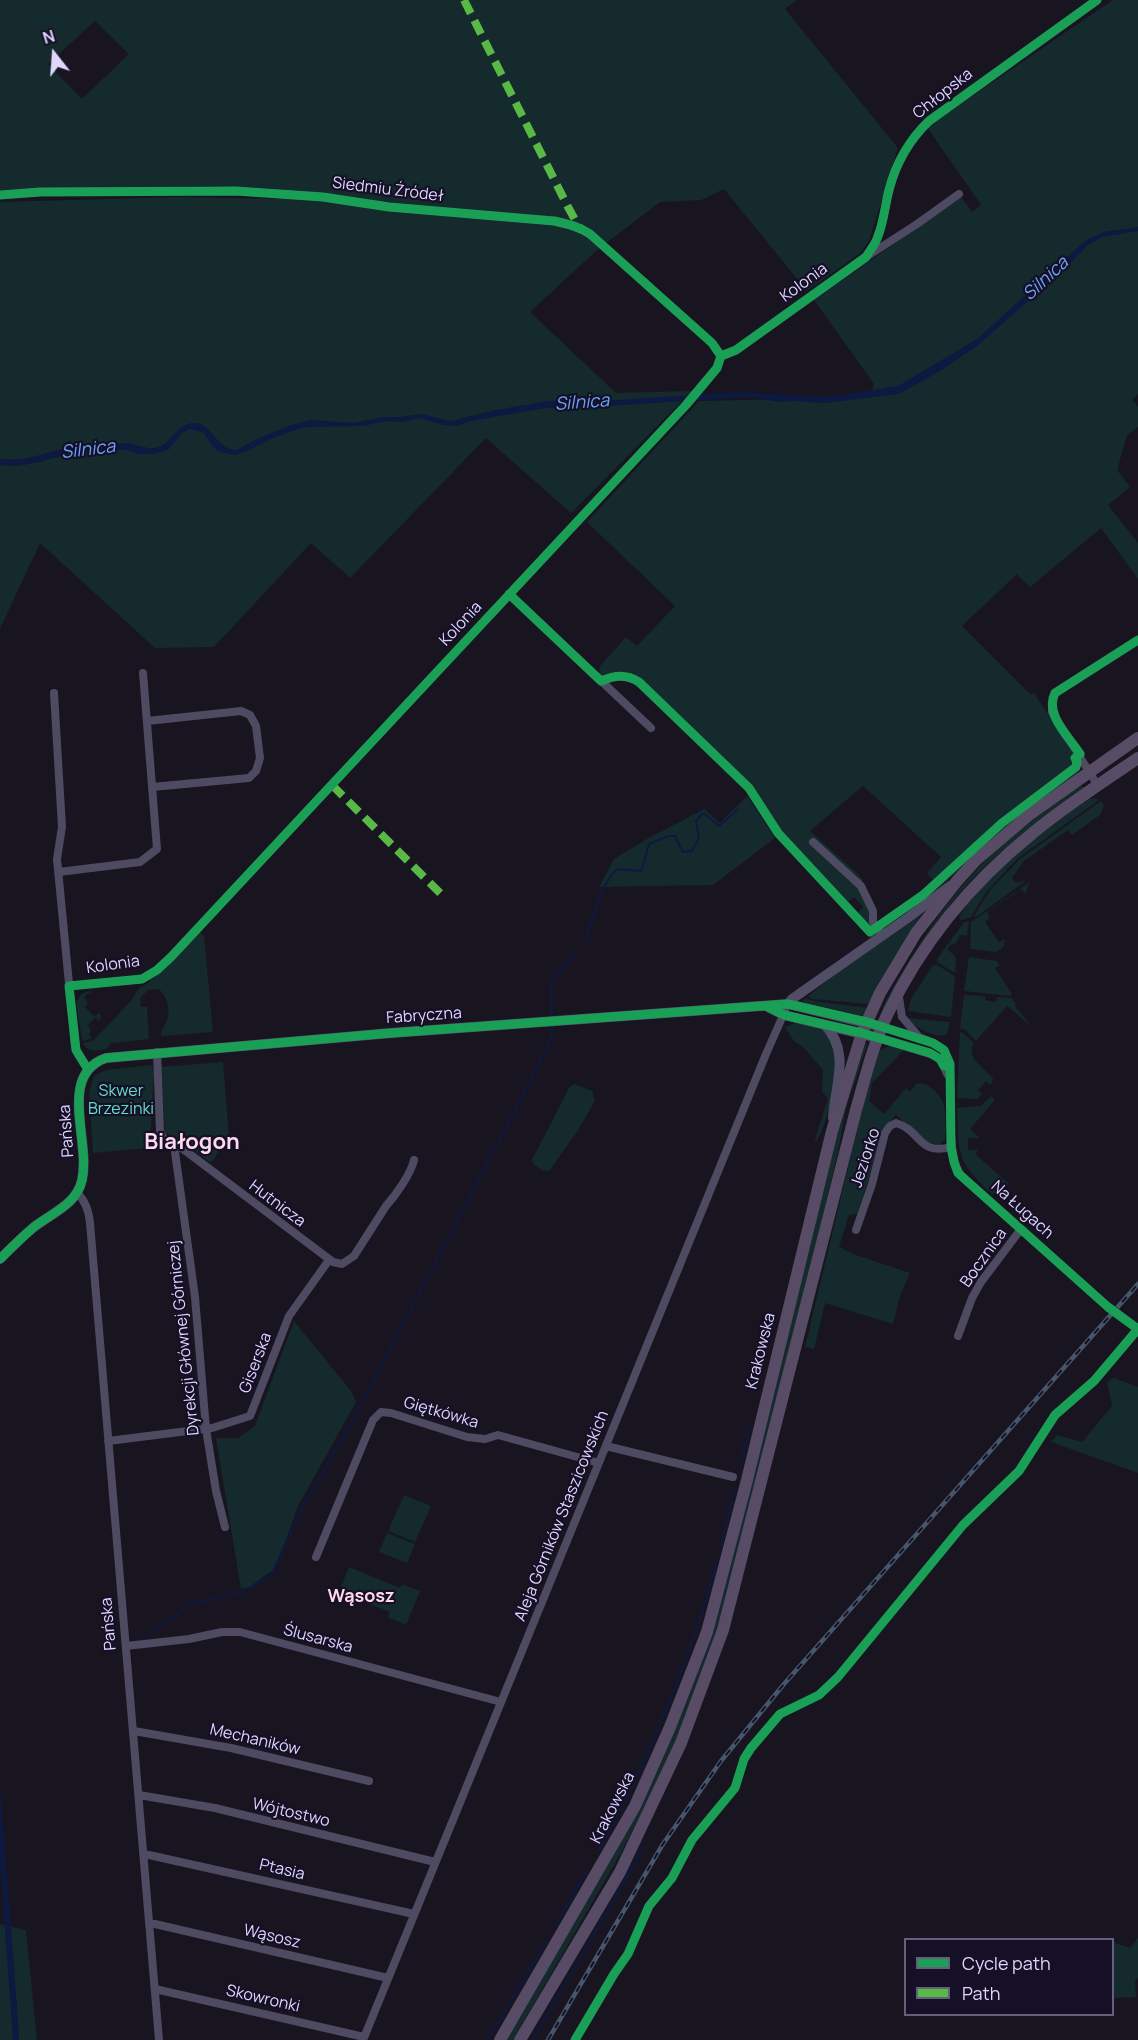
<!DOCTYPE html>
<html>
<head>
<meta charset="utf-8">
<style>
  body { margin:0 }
  #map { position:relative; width:1138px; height:2040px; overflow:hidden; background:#181521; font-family:Manrope,sans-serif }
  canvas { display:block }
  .legend { position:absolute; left:904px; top:1938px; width:210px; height:78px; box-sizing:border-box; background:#161026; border:2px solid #665f7c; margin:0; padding:8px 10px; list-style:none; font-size:18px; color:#dfd6fe }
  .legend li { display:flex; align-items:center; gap:12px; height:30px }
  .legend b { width:30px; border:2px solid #665f7c }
  .north { position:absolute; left:24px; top:24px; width:60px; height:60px; -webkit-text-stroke:4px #161026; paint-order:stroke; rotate:343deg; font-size:16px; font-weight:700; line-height:24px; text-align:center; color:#dfd6fe }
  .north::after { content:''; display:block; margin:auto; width:21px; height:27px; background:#dfd6fe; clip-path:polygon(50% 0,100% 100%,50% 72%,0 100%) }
</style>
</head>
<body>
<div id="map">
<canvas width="1138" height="2040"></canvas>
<ul class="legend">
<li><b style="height:8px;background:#1a9f57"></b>Cycle path</li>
<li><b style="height:8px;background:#58b947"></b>Path</li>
</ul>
<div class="north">N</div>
</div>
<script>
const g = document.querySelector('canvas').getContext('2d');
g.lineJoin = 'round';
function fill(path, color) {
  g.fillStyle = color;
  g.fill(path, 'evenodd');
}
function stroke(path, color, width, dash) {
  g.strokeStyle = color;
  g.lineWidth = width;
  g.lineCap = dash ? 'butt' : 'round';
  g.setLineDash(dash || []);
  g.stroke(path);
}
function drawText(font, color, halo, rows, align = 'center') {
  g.font = font + ' Manrope,sans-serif';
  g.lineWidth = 4.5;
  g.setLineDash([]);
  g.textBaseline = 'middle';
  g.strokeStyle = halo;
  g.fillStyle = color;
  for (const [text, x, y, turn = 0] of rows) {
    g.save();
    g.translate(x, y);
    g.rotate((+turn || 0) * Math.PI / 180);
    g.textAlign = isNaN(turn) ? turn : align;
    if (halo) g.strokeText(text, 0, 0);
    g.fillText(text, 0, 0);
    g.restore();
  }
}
fill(new Path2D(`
  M0,0H797L785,9L898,148L869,241L859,254L807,291L724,189L701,200L660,202L597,250L530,312L616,393L692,391L571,513L486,438L350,578L311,543L214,647L155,648L40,543L0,629V465L15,466L45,461L44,455L17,460L0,459V202L181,197L278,199L272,189L210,186L0,190ZM95,21L129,54L82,99L48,64Z
  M1113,0H1138V394L1132,399L1138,407V427L1127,435L1117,470L1130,487L1108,505L1138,543V579L1101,528L1030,587L1017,574L962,626L1031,695L1034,693L1076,756L1073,758L1075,766L1004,820L935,883L927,873L941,857L863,786L810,831L857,873L863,880L859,884L870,907L873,928L857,914L863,907L854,897L847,903L782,836L748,785L640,680C620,669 613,680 599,675L600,666L626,637L637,646L675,606L587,522L699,401L791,399L825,403L871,394L874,384L814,300L961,197L972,212L981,205L927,127Z
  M1080,769L1077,774L1044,797L996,835L954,875L916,906L914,905L938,886L1004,825Z
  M1082,786L1085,787C1034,825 979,863 942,916C922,946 904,978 885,1010L882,1008C924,931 970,862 1044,811C1056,802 1068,791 1082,786Z
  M747,796L775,838L713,885L599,887L614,859L647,839L704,809L720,823Z
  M1094,798L1099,800L1017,859L987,891L971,917L962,920L959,919C980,874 1049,827 1089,799Z
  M1101,801L1104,806L1100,815L1072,835L1068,830L1024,861L1012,878L1016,883L1027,880L976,917L974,916L990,890L1020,859Z
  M1030,882L1025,894L1021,889L987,912L990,918L985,922L999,942L1005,939L1004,947L996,952L970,949L971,922Z
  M921,915L869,1004L812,999L808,996L837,973Z
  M969,921L967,936L960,935L956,943L949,946L948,950L956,957L955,973L938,963L937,959L964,922Z
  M200,932L204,936L213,1032L161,1036C161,1029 166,1025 168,1017C170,1006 166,996 159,989L148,990L140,998L141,1007H147L149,1039L111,1043L107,1049C98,1050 88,1054 83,1043L93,1041L131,1001L139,988L151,981L150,979L167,966Z
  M969,957L997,961L1000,965L995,968L1012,994L1010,996L964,991Z
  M933,965H937L955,976L951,1017L908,1011L911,999Z
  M90,991L91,995L89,993L84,997L88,1003L85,1007L94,1016L100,1013L101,1018L99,1021L95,1017L88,1025L91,1030L89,1035L92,1038L84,1041L82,1040L76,1003L81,994Z
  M964,995L985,996V1000L996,1002L997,997L1012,998L1016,1004L1015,1006L1031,1026L1007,1006L976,1041L964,1029H960Z
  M805,998L813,1001L868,1008L864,1016L805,1003L803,1001Z
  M907,1018L950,1022L947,1035C933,1038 916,1028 907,1018Z
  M796,1023C807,1025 819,1026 827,1034C846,1051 829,1123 816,1142L815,1140L828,1098L822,1092L823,1070L804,1048L794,1041L785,1027Z
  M960,1032L963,1033L974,1043C965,1059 984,1067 993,1078L991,1085L986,1081L978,1090L982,1094L977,1099L957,1098Z
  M866,1042L867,1045L846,1108L837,1157L742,1546L719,1626L675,1744L655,1787L622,1851L513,2040H506L685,1705L845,1101Z
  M891,1045L904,1050L872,1083L869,1101L884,1114L906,1088L910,1092C911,1090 915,1085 916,1084C926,1079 943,1097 944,1105C946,1116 946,1128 945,1139L940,1145L929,1143L896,1115L881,1133L868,1181L857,1214L849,1215L839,1247L853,1254L910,1273L900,1296L893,1324L825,1303L814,1349L805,1347L872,1068L879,1051Z
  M223,1062L229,1137L211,1163L182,1142L168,1135L165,1131L161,1067Z
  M152,1065L154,1072L151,1129L152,1136L159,1143V1147L93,1153L89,1092L94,1076L106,1070Z
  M574,1084L592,1091L595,1101L578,1130L550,1170L544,1171L533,1164L532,1160L569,1088Z
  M991,1096L995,1100L970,1129L980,1138H968V1150H978L975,1154L1009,1184L1001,1192L992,1194C956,1160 959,1155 957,1108L981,1106Z
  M294,1321L351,1391L356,1402L298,1506L285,1542L273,1570L251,1586L241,1589L216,1438H238L255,1426Z
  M1114,1378L1138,1387V1473L1051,1442L1057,1435L1082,1442L1112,1406L1107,1382Z
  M404,1495L431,1506L415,1542L388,1531Z
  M387,1533L415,1544L407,1563L379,1552Z
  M349,1567L400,1588L402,1584L420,1591L406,1625L388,1617L390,1612L339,1592Z
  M0,1924L26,1930L37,2040H0Z
  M1138,1938V1978L1135,1981L1136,1997L1113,1998V1942L1130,1948Z`), '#142a2d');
fill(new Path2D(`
  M1138,227V231L1102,237L1087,246L1068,266L977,346L940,371L899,394L825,403L793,401L780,402L750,397L589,407L546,408L471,421L457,426L443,425L420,418L402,422L386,421L363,426L304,427L273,438L245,452L234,455L220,452L214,448L203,432L190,429L183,432L168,450L153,454H138L128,450H111L75,453L24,465H0V459C24,463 45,452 68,448C85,444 105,445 123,443C135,442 146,451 159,447C172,442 176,425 192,423C212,421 215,449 237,450L255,440L288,426L310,420L354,423L383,417H400L421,414L451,421L496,410L548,401L617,400L739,392L827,397L898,386L977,339L1086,240L1104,232Z
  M0,1786L18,2020L19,2040H13L0,1859Z`), '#0d1940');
stroke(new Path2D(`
  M586,941C593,919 599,886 617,869L640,871L642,869L649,844L668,836H675L683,852L692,851L699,838L696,821L702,814H705L719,826L738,809
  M552,1019L551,983L576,953
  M741,1462L750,1427
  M720,1548L734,1492
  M140,1640L178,1614L184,1606C213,1598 251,1595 273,1572L301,1510L354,1418L524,1093L552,1037V1025
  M598,1852C648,1759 690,1663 717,1561
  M555,1926L587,1870
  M487,2040L546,1942
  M533,2040L644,1847`), '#0d1940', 2);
stroke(new Path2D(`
  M0,195L40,192L236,191L323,197L389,207L554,221C567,224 578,226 590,234L712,343L721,356
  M866,257C870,250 876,244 878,236C884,221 885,205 889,190C896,163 909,140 929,121L1097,0
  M721,356L736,350L866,257L917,224L959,194
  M509,594L651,728
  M54,693L62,827L57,859L75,1046L78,1054L87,1068
  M147,721L241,711L250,715L256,726L260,758L256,771L249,778L152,787
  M1098,786L1052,712V705L1055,693L1138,640
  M813,842L861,886L873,911V922L883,935
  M59,872L140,862L157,849L143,673
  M69,986L142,979L157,970L171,957L686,405L717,368L721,356
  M899,997L902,1017L920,1038
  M882,1027C900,1033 924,1036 940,1047C962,1062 939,1148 962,1177L1108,1307L1138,1329
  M878,1038L936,1056L942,1062L947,1074
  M157,1052L160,1131L164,1139L183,1149L333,1262L342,1264L354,1256L386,1206C395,1196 411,1174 414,1160
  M176,1145L175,1152L195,1297L206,1429L216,1491L225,1527
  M77,1193C86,1201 89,1212 90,1223L159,2040
  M856,1230L872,1184L885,1133L890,1126L896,1123C921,1130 918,1156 951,1147
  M958,1336L972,1298L981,1282L1021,1229
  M108,1441L212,1428L250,1416L289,1316L329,1260
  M606,1446L733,1477
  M316,1557L373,1420L381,1412L391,1413L467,1437L485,1439L498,1435L599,1463
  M126,1646L189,1639L222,1632H240L501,1702
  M134,1731L231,1748L369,1781
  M139,1795L215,1808L435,1862
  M144,1855H149L414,1914
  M150,1924H155L388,1978
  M155,1989L364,2037
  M363,2040L766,1054L785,1011`), '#4e4a61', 8);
stroke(new Path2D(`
  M788,1004L792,999L909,917L950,886
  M766,1006L784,1015L878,1038
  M825,1025C851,1053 835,1085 833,1118
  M0,1259C11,1248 22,1237 34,1227C52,1213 77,1204 82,1180C91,1141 57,1075 106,1058L391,1033L788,1004L882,1027`), '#524d67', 10);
stroke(new Path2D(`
  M500,2040L635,1806L670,1727L707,1632L747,1480L832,1131L862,1033L880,993L916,933L957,881L976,860L1030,814L1138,738
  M520,2040L620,1872L681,1743L723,1630L856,1110C865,1078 873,1045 887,1015C921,943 973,881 1034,832C1067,805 1103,782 1138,758`), '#584b66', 12);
const rail = new Path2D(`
  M548,2040L663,1844L721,1761L784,1684L1138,1284`);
stroke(rail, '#47576b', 4.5);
stroke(rail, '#161026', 2, [7]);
stroke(new Path2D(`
  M464,0L568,207L579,227
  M332,785L442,895`), '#58b947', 8, [15, 8]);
stroke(new Path2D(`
  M0,195L40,192L236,191L323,197L389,207L554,221C567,224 578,226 590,234L712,343L721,356
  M721,356L736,350L866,257C870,250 876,244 878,236C884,221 885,205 889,190C896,163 909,140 929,121L1097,0
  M509,594L601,681C615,675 626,674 639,682L749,788L778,833L870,932L923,895L1002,823L1076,767L1077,762L1075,758L1080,754C1069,737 1044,714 1055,693L1138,640
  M768,1007L784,1015L862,1033L930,1053L940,1059L944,1066
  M87,1068L76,1050L69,986L142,979L157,970L171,957L686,405L717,368L721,356
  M0,1259C11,1248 22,1237 34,1227C52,1213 77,1204 82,1180C91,1141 57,1075 106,1058L391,1033L788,1004L867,1022L933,1043L944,1050L950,1064L951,1147L954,1162L958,1173L1108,1307L1138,1329
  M575,2040L614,1974L628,1954L649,1906L672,1878L692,1840L735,1788L744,1759L751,1748L780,1714L819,1695L838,1677L963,1525L1019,1471L1055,1415L1094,1381L1138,1329`), '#1a9f57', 9);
drawText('16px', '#dfd6fe', '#161026', [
  ["Chłopska",943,94,-38],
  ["Siedmiu Źródeł",388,190,7],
  ["Kolonia",804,283,-36],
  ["Kolonia",461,624,-47],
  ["Kolonia",113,965,-8],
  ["Fabryczna",424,1016,-4],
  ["Pańska",67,1131,-94],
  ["Jeziorko",866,1158,-72],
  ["Hutnicza",277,1204,37],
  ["Na Ługach",1022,1210,42],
  ["Bocznica",984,1258,-55],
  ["Dyrekcji Głównej Górniczej",184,1338,-96],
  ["Krakowska",761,1351,-76],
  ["Giserska",256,1363,-69],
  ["Giętkówka",441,1413,16],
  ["Aleja Górników Staszicowskich",562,1516,-68],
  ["Pańska",109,1624,-95],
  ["Ślusarska",318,1639,15],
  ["Mechaników",255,1740,13],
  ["Krakowska",613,1808,-63],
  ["Wójtostwo",291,1813,13],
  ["Ptasia",282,1870,13],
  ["Wąsosz",272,1937,13],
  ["Skowronki",263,1999,13]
]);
drawText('16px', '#63dccd', '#161026', [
  ["Skwer",121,1092],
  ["Brzezinki",121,1110]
]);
drawText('italic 18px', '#67a4fb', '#161026', [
  ["Silnica",1046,279,-43],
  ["Silnica",582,403,-4],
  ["Silnica",88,450,-7]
]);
drawText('bold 18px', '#fed8eb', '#161026', [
  ["Wąsosz",361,1597]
]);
drawText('bold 22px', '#fed8eb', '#161026', [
  ["Białogon",192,1143]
]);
</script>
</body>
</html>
